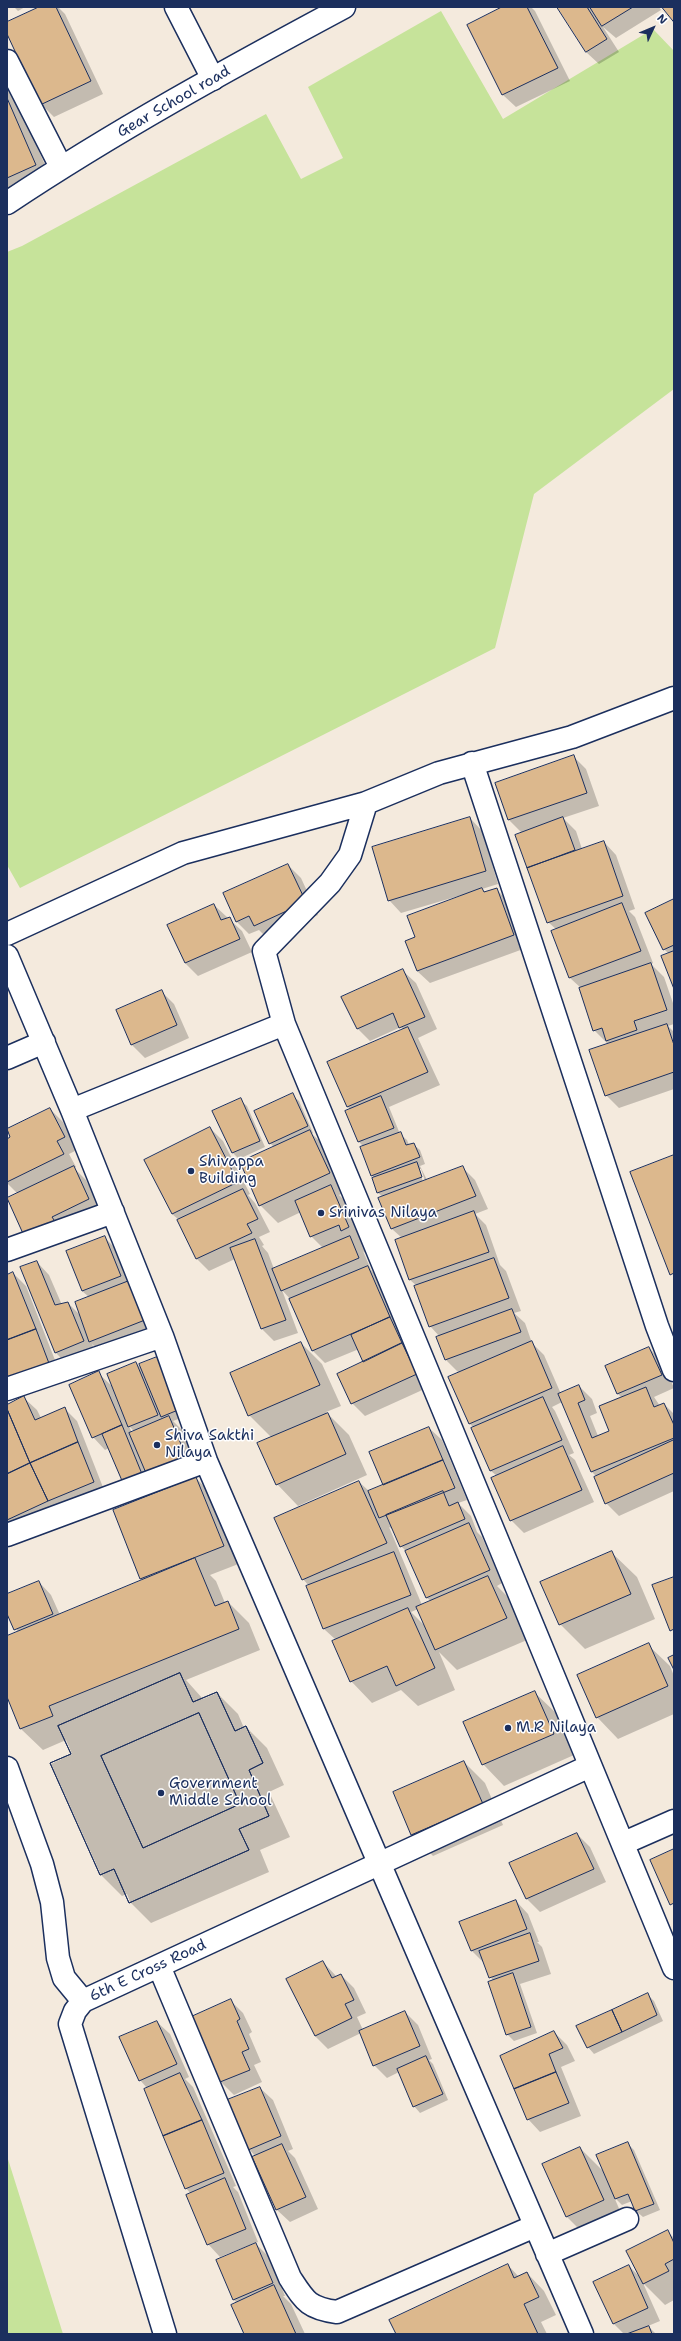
<!DOCTYPE html>
<html>
<head>
<meta charset="utf-8">
<style>
  body { margin:0 }
  #map { position:relative; width:681px; height:2341px; overflow:hidden; background:#f4eadd; font-family:"Shantell Sans",sans-serif }
  canvas { display:block }
  .frame { position:absolute; inset:0; border:8px solid #1b2f5e; pointer-events:none }
  .north { position:absolute; left:633px; top:8px; width:40px; height:40px; -webkit-text-stroke:3px #fff; paint-order:stroke; rotate:46deg; font-size:11px; font-weight:700; line-height:16px; text-align:center; color:#1b2f5e }
  .north::after { content:''; display:block; margin:auto; width:14px; height:18px; background:#1b2f5e; clip-path:polygon(50% 0,100% 100%,50% 72%,0 100%) }
</style>
</head>
<body>
<div id="map">
<canvas width="681" height="2341"></canvas>
<div class="frame"></div>
<div class="north">N</div>
</div>
<script>
const g = document.querySelector('canvas').getContext('2d');
g.lineJoin = 'round';
function fill(path, color) {
  g.fillStyle = color;
  g.fill(path, 'evenodd');
}
function stroke(path, color, width, dash) {
  g.strokeStyle = color;
  g.lineWidth = width;
  g.lineCap = dash ? 'butt' : 'round';
  g.setLineDash(dash || []);
  g.stroke(path);
}
function drawText(font, color, halo, rows, align = 'center') {
  g.font = font + ' "Shantell Sans",sans-serif';
  g.lineWidth = 3;
  g.setLineDash([]);
  g.textBaseline = 'middle';
  g.strokeStyle = halo;
  g.fillStyle = color;
  for (const [text, x, y, turn = 0] of rows) {
    g.save();
    g.translate(x, y);
    g.rotate((+turn || 0) * Math.PI / 180);
    g.textAlign = isNaN(turn) ? turn : align;
    if (halo) g.strokeText(text, 0, 0);
    g.fillText(text, 0, 0);
    g.restore();
  }
}
fill(new Path2D(`
  M441,11L503,119L653,29L674,51V389L534,494L495,648L20,888L7,865V252L22,246L266,114L301,179L343,158L308,87Z
  M7,2156L63,2334H7Z`), '#c6e39a');
fill(new Path2D(`
  M14,7H25L18,11Z
  M41,7H58L65,14L103,94L54,117L41,104L7,32V23Z
  M505,7H531L535,11L570,81L516,107L503,95L468,25Z
  M558,7H659L661,10L616,38L603,27L619,52L599,64L586,52Z
  M7,79L53,183L7,203Z
  M574,757L586,769L599,806L563,818L576,831L582,849L604,842L616,855L635,909L629,911L635,917L653,963L651,964L664,977L674,1006V1024L668,1026L674,1032V1089L619,1108L606,1095L611,1044L607,1043L594,1030L581,988L570,978L552,932L557,930L548,922L517,835L522,833L509,820Z
  M470,818L482,831L498,884L482,889L486,893L496,889L509,902L526,948L430,983L417,971L416,938L462,895L401,913L389,900Z
  M288,865L301,878L318,915L267,938L259,930L249,934L237,922Z
  M674,900V987L669,954L664,949Z
  M214,905L242,931L252,952L198,976L185,963L168,925Z
  M403,971L416,983L437,1029L418,1038L440,1085L389,1107L400,1134L407,1140L409,1145L413,1144L420,1150L425,1164L420,1166L427,1180L462,1167L475,1180L488,1209L475,1214L486,1225L500,1265L506,1271L521,1311L514,1313L525,1323L532,1343L544,1355L561,1394L579,1386L592,1399L597,1413L590,1416L598,1436L611,1431L622,1398L618,1394L607,1367L649,1348L662,1361L674,1388L654,1397L660,1406L664,1404L674,1414V1491L619,1516L606,1503L597,1477L592,1472L562,1402L552,1407L555,1411L574,1453L569,1455L575,1460L594,1502L524,1533L511,1520L497,1476L491,1471L473,1429L474,1428L470,1424L450,1377L459,1373L446,1360L438,1338L440,1337L430,1326L417,1286L410,1280L402,1238L392,1229L379,1199L383,1197L378,1193L364,1147L359,1142L351,1110L348,1107L403,1030L401,1027L370,1041L357,1028ZM419,1169H421L425,1181L423,1182Z
  M161,991L174,1004L189,1038L145,1058L132,1045L117,1011Z
  M292,1095L299,1101L313,1133L312,1134L328,1149L347,1191L339,1195L356,1212L374,1252L367,1255L363,1251L371,1270L381,1280L429,1387L365,1416L352,1403L338,1374L364,1362L359,1349L325,1363L312,1350L291,1300L282,1290L298,1333L274,1341L261,1328L235,1259L209,1271L196,1258L179,1220L172,1214L210,1128L223,1141L250,1194L248,1195L255,1203L270,1232L259,1237L264,1245L262,1246L268,1253L274,1269L323,1248L311,1236L301,1212L278,1223L260,1205L275,1148L270,1143Z
  M240,1100L247,1106L265,1147L239,1159L232,1152Z
  M50,1109L63,1122L77,1150L69,1154L76,1167L74,1168L86,1180L102,1212L26,1237L7,1199L18,1194L7,1183V1140L11,1138L7,1130Z
  M105,1238L126,1259L165,1342L111,1363L92,1344L96,1354L69,1366L56,1353L22,1267L37,1262L49,1275L62,1305L68,1303L81,1316L89,1297L82,1291Z
  M13,1273L26,1286L62,1378L7,1387V1276Z
  M301,1343L322,1364L341,1406L326,1412L349,1435L367,1475L298,1506L277,1484L272,1438L249,1415Z
  M156,1358L163,1365L184,1417L173,1421L182,1430L198,1469L159,1486L143,1470L148,1481L109,1448L105,1450L93,1437L98,1373L114,1388L136,1363L143,1370ZM129,1426L135,1432L132,1433Z
  M24,1398L37,1410L41,1418L64,1408L77,1421L106,1495L7,1529V1406Z
  M429,1428L442,1440L467,1500L458,1503L471,1516L477,1532L482,1537L502,1583L497,1586L509,1598L527,1640L457,1670L439,1652L455,1690L418,1706L401,1690L372,1703L351,1681L336,1640L324,1629L307,1587L309,1586L303,1579L359,1482L369,1491L385,1486ZM389,1527L394,1530L401,1546L408,1553L427,1598L431,1601L422,1605ZM418,1609L426,1627L411,1612Z
  M196,1478L213,1496L241,1563L210,1575L216,1581L225,1603L228,1602L249,1623L260,1650L186,1680L203,1699L217,1693L238,1714L244,1728L246,1727L267,1748L284,1785L269,1792L290,1837L260,1850L269,1872L151,1923L130,1902L127,1894L122,1896L101,1875L51,1764L72,1754L66,1740L43,1750L21,1729L7,1694V1637L18,1632L7,1612V1595L39,1582L51,1595L60,1615L143,1581L141,1578Z
  M611,1552L637,1577L655,1619L585,1649L560,1624Z
  M648,1645L670,1666L674,1676V1714L618,1739L597,1717Z
  M534,1692L556,1713L574,1755L504,1786L483,1764Z
  M464,1762L485,1783L503,1825L433,1856L412,1834Z
  M577,1834L590,1847L606,1882L540,1912L527,1899L511,1864Z
  M516,1901L528,1914L539,1942H537L542,1947L551,1974L520,1984L537,2033L514,2041L507,2034L493,1981L484,1963L472,1951Z
  M323,1962L337,1977L341,1975L354,1988L366,2013L357,2017L363,2030L405,2012L418,2025L432,2059L429,2060L433,2064L448,2100L420,2113L414,2106L399,2072L387,2078L374,2065L361,2033L328,2049L315,2036L288,1979Z
  M647,1994L654,2001L663,2021L594,2054L588,2047Z
  M230,2000L243,2013L252,2032L249,2034L261,2062L254,2065L262,2082L234,2095L221,2082L192,2017Z
  M157,2022L170,2034L189,2077L185,2079L193,2087L236,2186L233,2187L238,2192L258,2242L255,2243L269,2257L285,2296H283L291,2304L305,2334H245L237,2303L233,2299L255,2245V2243L220,2257L208,2244L191,2194L186,2188L147,2088L140,2080Z
  M554,2032L567,2045L575,2061L561,2067L581,2116L540,2132L528,2119Z
  M260,2088L273,2100L293,2149L288,2151L295,2158L318,2209L290,2222L277,2210L253,2158L256,2157L249,2149Z
  M627,2143L634,2150L660,2210L643,2217L636,2211L632,2201L622,2205L614,2197L625,2222L588,2238L567,2217L580,2148L604,2172Z
  M667,2231L674,2238V2300L665,2305L643,2283L660,2321L648,2326L656,2334H624L614,2324L594,2282L629,2266L641,2278Z
  M508,2265L519,2277L527,2273L544,2291L556,2315L541,2322L547,2334H398Z`), '#0003');
const building = new Path2D(`
  M39,7H56L91,81L40,105L7,34V22Z
  M502,7H527L558,68L502,95L467,25Z
  M557,7H587L607,39L586,52Z
  M590,7H633L602,26Z
  M662,7H674V22Z
  M7,98L36,165L7,178Z
  M574,755L587,793L508,820L495,783Z
  M470,817L486,871L388,901L372,847Z
  M563,817L575,850L527,868L515,835Z
  M604,841L623,896L547,923L527,868Z
  M288,864L306,902L254,926L249,916L236,922L223,893Z
  M482,888L484,892L497,888L514,935L417,971L405,941L415,937L407,916Z
  M674,899V945L663,950L645,913Z
  M622,903L641,951L569,978L551,931Z
  M214,904L221,920L230,917L240,939L185,963L167,925Z
  M674,951V989L661,956Z
  M651,963L667,1010L634,1021L637,1030L606,1041L602,1028L593,1031L579,988Z
  M403,969L425,1017L399,1028L393,1013L357,1029L341,997Z
  M162,990L177,1025L131,1045L116,1010Z
  M667,1024L674,1045V1072L605,1096L589,1050Z
  M408,1027L428,1072L347,1107L327,1062Z
  M293,1093L308,1126L269,1144L254,1111Z
  M381,1096L394,1128L358,1142L345,1111Z
  M241,1098L260,1141L232,1153L212,1111Z
  M50,1108L65,1137L57,1141L64,1154L7,1182V1139L10,1137L7,1129Z
  M210,1127L238,1182L172,1214L144,1160Z
  M310,1130L330,1173L259,1206L240,1162Z
  M401,1132L406,1145L414,1143L420,1157L371,1176L360,1147Z
  M674,1155V1273L670,1275L630,1172Z
  M417,1162L422,1177L377,1193L372,1178Z
  M74,1166L89,1199L52,1217L56,1223L25,1238L7,1198Z
  M463,1166L476,1196L391,1229L378,1198Z
  M331,1185L349,1227L341,1231L339,1225L310,1237L295,1201Z
  M243,1189L258,1219L247,1224L252,1233L196,1259L177,1220Z
  M474,1211L489,1252L409,1280L395,1240Z
  M105,1236L121,1276L82,1291L66,1251Z
  M350,1236L359,1258L281,1291L272,1269Z
  M255,1239L286,1320L261,1329L230,1248Z
  M494,1258L509,1298L429,1327L414,1286Z
  M37,1261L55,1305L68,1302L84,1341L55,1353L20,1267Z
  M368,1266L390,1317L312,1351L289,1299Z
  M13,1272L36,1329L7,1340V1275Z
  M129,1281L145,1320L89,1342L75,1302Z
  M512,1309L521,1332L445,1360L436,1337Z
  M390,1317L402,1343L363,1362L351,1335Z
  M36,1329L50,1366L10,1381L7,1374V1340Z
  M532,1341L552,1388L469,1424L448,1377Z
  M301,1342L320,1385L248,1416L230,1373Z
  M402,1343L417,1374L351,1404L337,1374Z
  M649,1347L662,1375L617,1394L605,1366Z
  M157,1357L178,1410L161,1417L139,1364Z
  M136,1362L158,1415L128,1427L107,1374Z
  M99,1371L122,1425L92,1438L69,1385Z
  M579,1385L585,1400L578,1403L592,1438L609,1431L599,1406L646,1387L654,1407L664,1403L674,1425V1438L591,1472L558,1394Z
  M24,1396L35,1420L65,1407L78,1442L30,1463L7,1409V1405Z
  M543,1397L562,1440L490,1471L471,1428Z
  M7,1409L30,1463L7,1474Z
  M328,1413L346,1454L276,1485L257,1443Z
  M169,1416L186,1456L146,1473L129,1433Z
  M122,1425L142,1474L123,1483L102,1434Z
  M429,1427L443,1460L383,1485L369,1452Z
  M674,1440V1473L605,1504L594,1477Z
  M78,1442L94,1482L48,1501L30,1463Z
  M563,1446L582,1490L510,1521L491,1478Z
  M443,1460L455,1488L379,1518L368,1491Z
  M30,1463L48,1501L7,1520V1474Z
  M196,1477L224,1546L140,1579L113,1510Z
  M359,1481L387,1543L302,1580L274,1518Z
  M443,1491L449,1506L458,1502L465,1519L400,1547L386,1515Z
  M469,1523L490,1570L426,1598L405,1551Z
  M612,1551L631,1594L559,1625L540,1582Z
  M394,1552L411,1595L323,1629L306,1586Z
  M195,1558L215,1606L228,1601L239,1629L49,1706L53,1716L20,1729L7,1697V1636Z
  M488,1576L507,1618L435,1650L416,1607Z
  M674,1577V1629L670,1631L652,1585Z
  M39,1581L53,1614L14,1630L7,1614V1594Z
  M408,1608L435,1668L396,1686L387,1666L350,1682L332,1641Z
  M649,1643L668,1686L596,1718L577,1675Z
  M674,1655V1670L668,1658Z
  M180,1673L193,1702L217,1692L235,1731L246,1726L263,1763L249,1770L269,1816L239,1829L249,1850L129,1903L114,1869L100,1875L50,1763L71,1754L58,1726ZM199,1713L240,1804L143,1848L101,1756Z
  M180,1673L193,1702L217,1692L235,1731L246,1726L263,1763L249,1770L269,1816L239,1829L249,1850L129,1903L114,1869L100,1875L50,1763L71,1754L58,1726Z
  M535,1691L554,1734L482,1765L463,1722Z
  M199,1713L240,1804L143,1848L101,1756Z
  M464,1761L483,1804L411,1835L393,1792Z
  M577,1833L594,1869L526,1899L509,1863Z
  M674,1849V1903L670,1905L650,1860Z
  M516,1900L527,1929L471,1951L459,1922Z
  M530,1933L539,1961L489,1978L479,1951Z
  M323,1961L332,1978L341,1974L354,2000L345,2004L352,2018L315,2036L286,1979Z
  M513,1973L531,2027L506,2035L488,1982Z
  M648,1993L657,2015L622,2032L612,2010Z
  M231,1999L240,2019L237,2021L249,2049L242,2052L250,2070L220,2082L191,2017Z
  M612,2010L622,2032L587,2048L576,2026Z
  M405,2011L420,2046L373,2066L359,2031Z
  M157,2021L177,2064L139,2081L119,2037Z
  M554,2031L563,2048L549,2054L556,2072L514,2089L500,2056Z
  M426,2056L443,2094L413,2107L397,2069Z
  M556,2072L569,2103L527,2120L514,2089Z
  M180,2073L202,2120L163,2136L144,2089Z
  M260,2087L281,2136L248,2150L227,2100Z
  M202,2120L224,2173L185,2189L163,2136Z
  M628,2142L654,2204L635,2211L628,2194L615,2199L596,2155Z
  M282,2144L306,2197L276,2210L252,2157Z
  M580,2147L604,2200L566,2217L542,2164Z
  M225,2178L246,2229L207,2245L186,2195Z
  M668,2230L674,2243V2259L665,2264L669,2271L643,2284L626,2251Z
  M256,2243L273,2283L233,2300L216,2260Z
  M508,2264L514,2278L527,2272L539,2297L524,2304L538,2334H396L389,2320Z
  M629,2265L648,2308L613,2324L593,2282Z
  M274,2285L296,2334H244L231,2305Z
  M649,2326L652,2334H627Z`);
fill(building, '#dcb88d');
stroke(building, '#1b2f5e', 1);
const street = new Path2D(`
  M176,7L213,79
  M7,61L61,167
  M674,698L572,737L439,773L366,803L350,855L330,883L264,951L284,1024L674,1968
  M472,763L657,1326L674,1370
  M7,934L183,853L366,803
  M7,956L72,1110L162,1336L206,1461L582,2334
  M7,1058L44,1042
  M72,1110L284,1024
  M7,1250L113,1212
  M7,1389L162,1336
  M7,1535L206,1461
  M7,1768L42,1864L52,1902L58,1958L64,1978L83,2001
  M624,1843L674,1821
  M159,1966L290,2278C305,2301 308,2308 337,2312L535,2226
  M547,2254L627,2219
  M165,2334L70,2024L75,2011L83,2001L590,1766`);
const secondary = new Path2D(`
  M7,203C115,131 230,68 344,7`);
stroke(street, '#1b2f5e', 25);
stroke(secondary, '#1b2f5e', 25);
stroke(street, '#fff', 22);
stroke(secondary, '#fff', 22);
for (const [x, y, r, color] of [
  [191,1171,4,"#1b2f5e"],
  [321,1213,4,"#1b2f5e"],
  [157,1445,4,"#1b2f5e"],
  [508,1728,4,"#1b2f5e"],
  [161,1793,4,"#1b2f5e"]
]) {
  const dot = new Path2D();
  dot.arc(x, y, r, 0, 2 * Math.PI);
  g.fillStyle = color;
  g.fill(dot);
  stroke(dot, '#fff', 1.5);
}
drawText('15px', '#1b2f5e', '#fff', [
  ["Gear School road",174,102,-30],
  ["6th E Cross Road",148,1971,-25]
]);
drawText('15px', '#1b2f5e', '#fff', [
  ["Shivappa",199,1162],
  ["Building",199,1179],
  ["Srinivas Nilaya",329,1213],
  ["Shiva Sakthi",165,1436],
  ["Nilaya",165,1453],
  ["M.R Nilaya",516,1728],
  ["Government",169,1784],
  ["Middle School",169,1801]
], 'left');
</script>
</body>
</html>
